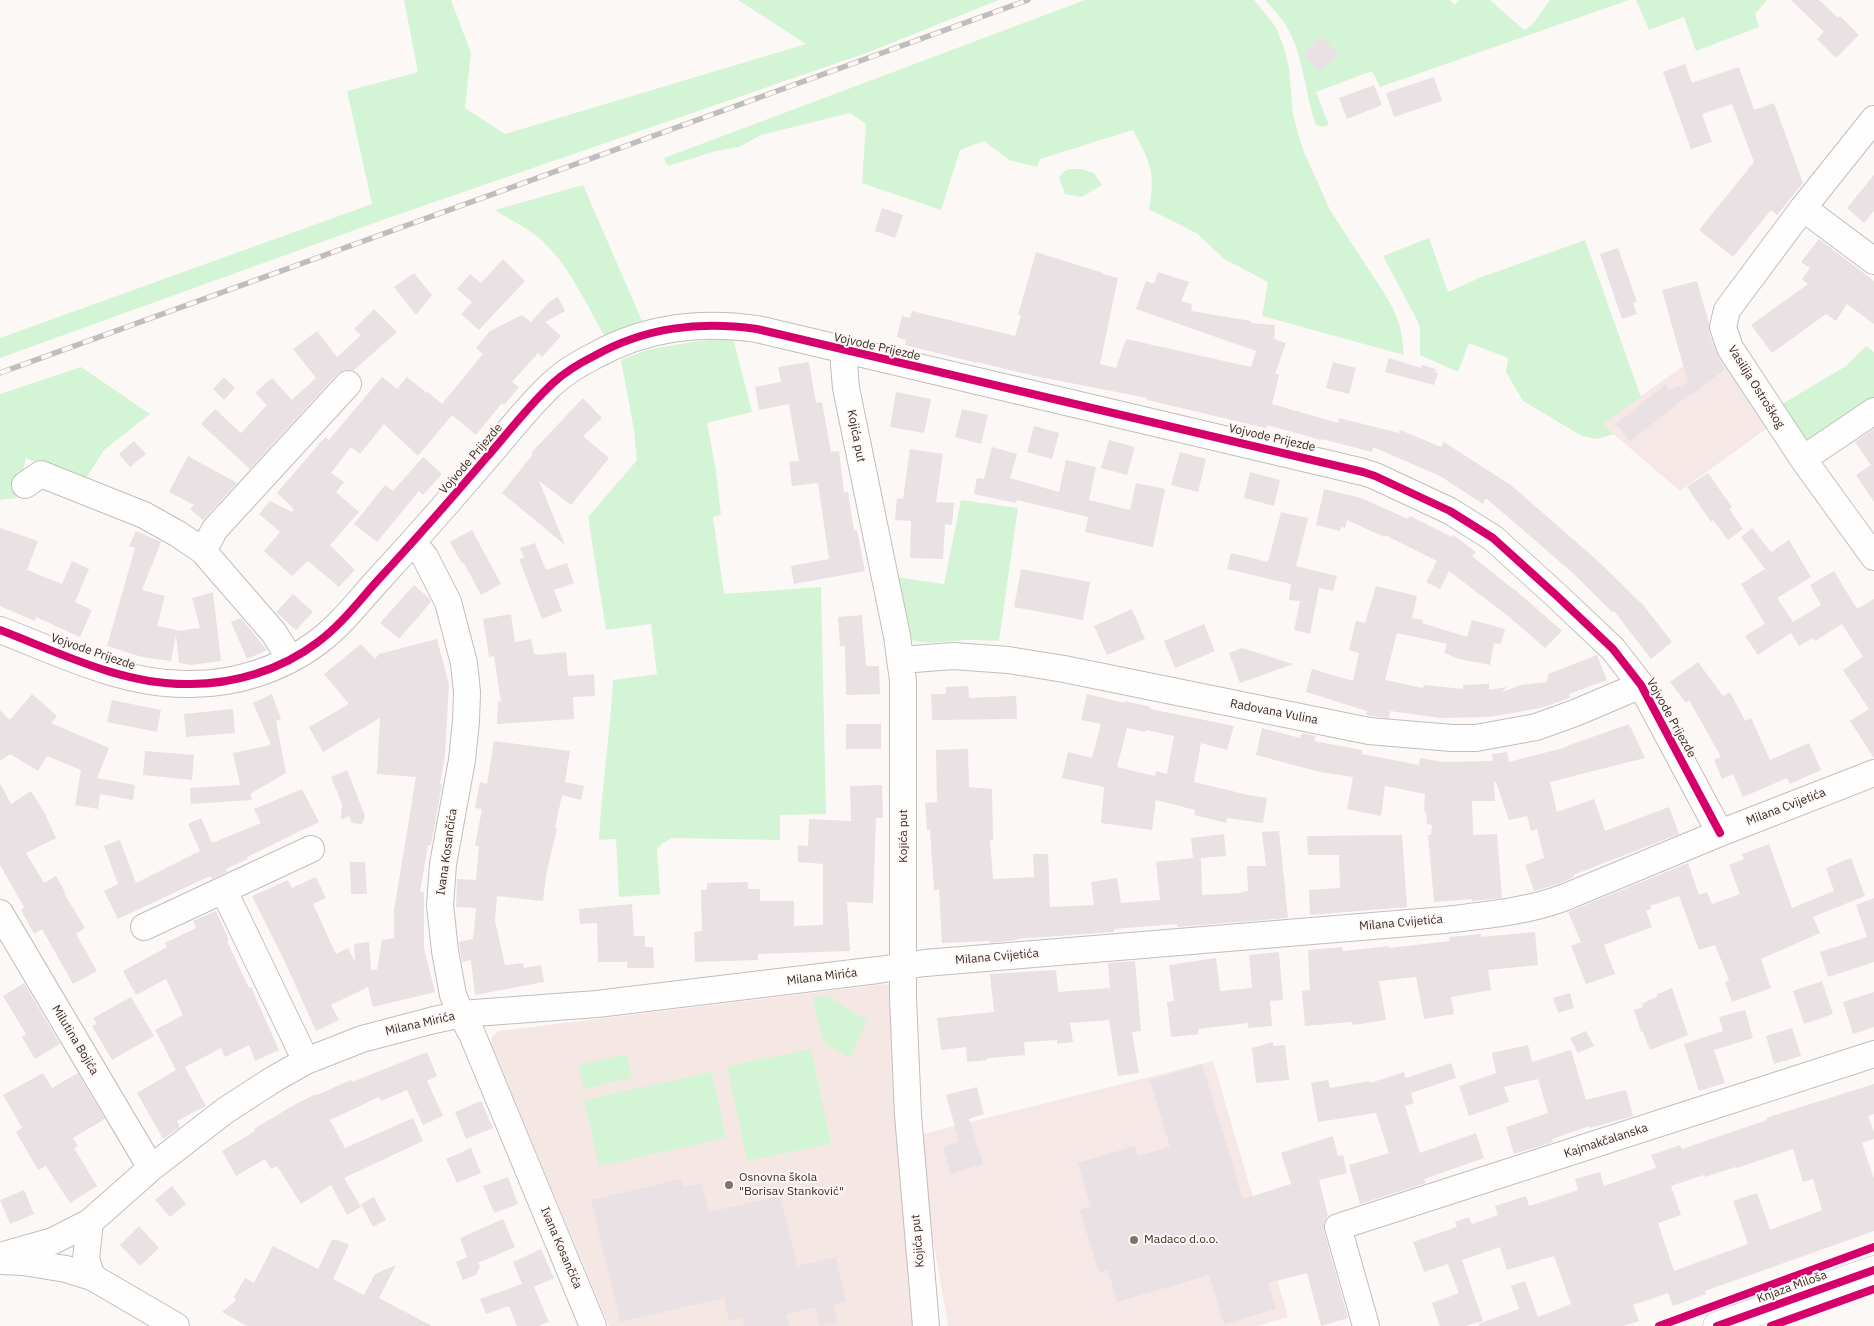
<!DOCTYPE html>
<html>
<head>
<meta charset="utf-8">
<style>
  body { margin:0 }
  canvas { display:block; background:#fcf8f6 }
</style>
</head>
<body>
<canvas width="1874" height="1326"></canvas>
<script>
const g = document.querySelector('canvas').getContext('2d');
g.lineJoin = 'round';
function fill(path, color) {
  g.fillStyle = color;
  g.fill(path, 'evenodd');
}
function stroke(path, color, width, dash) {
  g.strokeStyle = color;
  g.lineWidth = width;
  g.lineCap = dash ? 'butt' : 'round';
  g.setLineDash(dash || []);
  g.stroke(path);
}
function drawText(font, color, halo, rows, align = 'center') {
  g.font = font + ' "IBM Plex Sans",sans-serif';
  g.lineWidth = 4;
  g.setLineDash([]);
  g.textBaseline = 'middle';
  g.strokeStyle = halo;
  g.fillStyle = color;
  for (const [text, x, y, turn = 0] of rows) {
    g.save();
    g.translate(x, y);
    g.rotate((+turn || 0) * Math.PI / 180);
    g.textAlign = isNaN(turn) ? turn : align;
    if (halo) g.strokeText(text, 0, 0);
    g.fillText(text, 0, 0);
    g.restore();
  }
}
fill(new Path2D(`
  M1717,342L1769,427L1680,491L1602,424Z
  M1213,1061L1288,1317L1257,1326H948L931,1227L923,1134Z`), '#f5e8e6');
fill(new Path2D(`
  M885,984L891,986L916,1326H609L491,1044L492,1037L499,1031Z`), '#f5e8e4');
fill(new Path2D(`
  M404,0H451L471,53L465,108L505,134L806,44L738,0H999L869,52L391,217L0,358V338L372,204L347,91L418,72Z
  M1085,0H1254L1276,27L1284,48L1289,68L1293,114L1298,133L1304,152L1330,210L1388,299C1400,322 1402,330 1404,355L1262,316L1268,282L1224,259L1198,234L1149,209C1156,171 1150,163 1133,130L1040,159L1037,167L1009,160L984,141L960,150L941,210L862,183L866,124L850,113L761,135L739,147L716,151L668,166L664,158Z
  M1265,0H1450L1455,5L1459,0H1490L1524,30L1532,25L1550,0H1629L1380,87L1372,71L1316,92L1329,125L1322,127L1316,125C1304,92 1304,54 1285,24C1280,16 1272,8 1265,0Z
  M1636,0H1767L1755,14L1759,27L1696,51L1684,17L1649,30Z
  M1068,169H1081L1094,173L1102,185L1082,197L1065,194L1059,178L1063,172Z
  M583,185L643,323L605,337C586,304 570,266 541,240C528,228 510,220 495,210Z
  M1429,238L1448,292L1479,278L1585,240L1641,397L1603,424L1614,434L1597,439L1582,436L1523,401L1506,372L1508,358L1469,343L1458,372L1420,355V328L1417,320L1383,256Z
  M733,338L752,412L707,423L716,471L721,515L713,517L724,594L821,587L826,814L780,815V840L672,838L663,843L657,849L660,894L619,897L616,839L599,840C602,786 610,734 613,680L657,674L651,624L606,630L588,517L637,460L634,430L621,360L647,350L691,342Z
  M1866,346L1874,352V409L1814,453L1782,404L1846,366Z
  M81,367L150,414L104,450L83,483L26,458L16,498L0,500V394Z
  M961,500L1018,508L999,641C988,641 975,639 964,640C946,641 926,646 909,639L896,577L944,584Z
  M829,996L867,1021L850,1058L824,1044L812,997Z
  M811,1049L821,1096L805,1100L821,1097L831,1144L747,1161L727,1066Z
  M626,1054L632,1078L584,1089L578,1065Z
  M712,1072L726,1138L599,1166L584,1100Z`), '#d4f5d5');
fill(new Path2D(`
  M1791,0H1819L1838,18L1840,16L1859,35L1836,58L1817,39L1824,32Z
  M1321,36L1339,54L1320,72L1303,54Z
  M1685,64L1692,83L1739,67L1754,110L1774,103L1803,183L1777,215L1771,210L1733,257L1699,230L1754,162L1732,104L1702,114L1712,142L1691,149L1663,72Z
  M1434,77L1442,101L1394,117L1386,93Z
  M1374,85L1382,105L1347,119L1339,98Z
  M1874,175V211L1864,223L1847,208Z
  M882,208L903,215L895,238L875,231Z
  M1819,239L1874,281V324L1847,304L1836,321L1826,314L1772,353L1751,325L1808,284L1802,279L1810,268L1801,262Z
  M1618,248L1637,302L1633,303L1637,314L1622,319L1600,254Z
  M1036,252L1103,273V274L1118,278L1100,364L1116,368L1126,339L1251,367L1256,351L1136,309L1146,281L1154,284L1158,272L1189,282L1181,301L1192,304L1191,311L1251,321V323L1275,325L1274,339L1286,343L1275,374L1279,375L1272,404L1338,423L1339,418L1399,433L1400,430L1441,447L1444,442L1512,486L1598,561L1644,606L1672,642L1651,659L1614,611L1612,612L1575,575L1486,498L1483,504L1440,476L1373,447L1372,452L1322,439L1321,440L1267,425L1266,428L1147,400V398L1035,376L977,362V363L905,345L906,340L897,337L902,316L910,318L912,311L1015,336L1021,316L1018,315Z
  M503,259L525,281L479,330L461,314L472,302L457,289L470,274L481,283Z
  M414,273L432,295L416,315L394,287Z
  M1697,281L1709,323V332L1716,353L1725,369L1691,395V393L1630,441L1616,424L1666,384L1668,390L1688,383L1662,290Z
  M558,297L565,311L545,322L561,336L542,357L538,353L512,382L519,387L504,405L502,403L476,435L452,415L418,456L384,424L360,454L351,447L331,473L344,482L336,492L359,512L330,545L355,570L339,587L308,561L292,576L264,551L280,532L259,514L270,501L292,512L294,509L277,493L325,437L329,440L382,377L397,389L407,377L427,393L428,392L442,404L483,354L476,348L490,331L522,315L531,322L550,301Z
  M374,309L397,332L354,370H344L337,374L250,469L201,424L215,409L241,433L267,405L255,393L272,378L292,400L316,378L293,349L317,331L337,357L361,335L354,329Z
  M1389,358L1421,368L1422,365L1436,369L1435,372L1438,373L1434,385L1385,372Z
  M809,362L816,403L822,402L831,452L839,451L844,493L848,492L854,530H857L865,571L794,584L791,566L829,559L818,483L792,486L789,462L799,461L789,404L759,410L755,387L781,382L778,367Z
  M1333,362L1356,368L1349,394L1326,388Z
  M224,377L235,388L224,400L213,389Z
  M896,392L931,399L924,433L890,427Z
  M583,398L602,418L583,436L609,458L571,505L539,481L565,545L502,493L533,454L531,453Z
  M962,409L988,415L981,444L955,437Z
  M1034,426L1059,433L1052,459L1027,452Z
  M1874,429V502L1856,475L1871,465L1855,442Z
  M1109,440L1135,447L1127,475L1101,468Z
  M134,441L146,454L130,467L119,454Z
  M992,447L1017,454L1010,478L1059,492L1066,460L1096,467L1089,500L1130,510L1136,483L1165,489L1153,547L1085,532L1088,517L1017,500L1016,503L974,494L977,478L984,479Z
  M910,449L943,454L936,502L954,503L952,525L945,524L943,559L910,558L911,521L895,520L897,498L903,499Z
  M1180,452L1206,459L1198,492L1171,485Z
  M188,456L237,483L203,520L190,509L194,505L169,492Z
  M423,457L442,474L423,495L419,491L377,542L354,524L385,485L393,491Z
  M1250,472L1280,480L1274,506L1244,498Z
  M1708,473L1732,507L1729,509L1743,529L1728,540L1713,520L1711,522L1687,487Z
  M1324,489L1361,498L1408,519L1410,516L1452,537L1453,535L1476,552L1472,556L1513,589V588L1562,631L1545,648L1508,616L1449,571L1440,589L1426,582L1437,561L1385,535L1384,537L1347,520L1345,528L1341,527L1340,531L1316,525Z
  M1281,512L1308,518L1296,566L1337,576L1333,591L1319,588L1310,634L1294,630L1300,601L1289,600L1291,584L1227,569L1231,553L1268,562Z
  M0,528L38,541L27,570L62,584L72,561L89,569L75,602L92,610L80,637L36,617L35,621L0,606Z
  M1752,528L1771,552L1789,540L1811,577L1777,598L1793,622L1821,605L1810,585L1834,571L1857,609L1874,599V758L1850,721L1869,709L1843,670L1863,657L1842,624L1815,641L1813,638L1799,646L1791,633L1758,655L1745,636L1765,624L1741,584L1765,569L1741,537Z
  M472,530L501,584L481,595L464,563L462,564L450,542Z
  M136,531L161,542L142,590L165,596L157,626L177,630V631L200,628L192,598L213,592L221,661L191,665L179,663L176,635L171,661L142,657L107,646L135,548L129,546Z
  M535,543L546,570L567,563L574,583L554,590L562,611L542,619L519,559L524,558L520,548Z
  M1021,569L1090,582L1083,620L1014,607Z
  M414,585L429,598L431,602L399,639L380,623Z
  M1376,586L1417,596L1412,618L1423,620L1422,623L1467,637L1472,620L1505,629L1501,644L1494,643L1490,665L1459,659L1444,653L1447,644L1397,633L1385,680L1423,688L1424,685L1463,689V685L1489,684V690L1507,687L1502,692L1521,685L1547,682L1548,674L1597,655L1607,680L1569,694L1570,698L1541,708L1489,717L1440,718L1390,711L1389,718L1372,716L1366,715L1367,711L1306,692L1312,669L1353,681L1359,653L1349,650L1356,621L1365,623Z
  M293,594L313,612L296,630L276,612Z
  M1132,609L1145,639L1107,655L1094,626Z
  M511,614L515,642L531,639L534,654L539,655L566,652L568,676L594,674L595,696L573,697L574,719L497,724L498,701L501,702L494,656L489,657L483,619Z
  M862,615L866,666H879L880,694L846,695L845,646H840L838,617Z
  M241,618L267,650L247,659L231,622Z
  M1204,624L1215,651L1175,668L1164,641Z
  M437,639L449,685L445,755L440,784L442,785L431,845H428L420,892H424V948L435,992L373,1007L368,987L331,1005L339,1020L316,1031L285,962L252,896L288,880L292,888L316,877L326,898L313,904L336,954L348,948L355,962L354,944L369,942L371,970H377L382,940L394,938V910L416,777L377,774L380,718L323,752L309,727L349,704L324,674L361,644L375,659L379,654Z
  M1242,648L1293,664L1240,683L1229,653Z
  M1698,662L1723,696L1730,692L1745,721L1751,718L1770,760L1809,743L1821,770L1790,784L1787,778L1743,797L1733,774L1722,779L1714,760L1721,757L1689,700L1686,703L1670,682Z
  M968,686L969,698L1016,696L1017,719L932,720L931,694H946V687Z
  M32,694L57,716L51,723L109,748L97,778L135,785L133,800L100,794L98,809L75,805L81,770L47,756L38,771L10,754L0,761V710L10,720Z
  M272,694L281,719L276,721L286,773L250,794L252,800L191,804L190,788L240,785L233,753L271,745L253,703Z
  M1087,694L1125,703V701L1151,707L1150,709L1234,726L1227,750L1201,743L1194,782L1248,795L1267,798L1263,823L1227,818L1226,823L1194,815L1195,810L1156,800L1152,830L1101,823L1104,787L1062,778L1068,752L1092,758L1101,724L1081,720ZM1127,728L1145,732L1146,730L1174,736L1167,774L1156,771L1155,776L1117,767Z
  M112,700L161,710L157,732L107,722Z
  M233,709L235,733L186,737L184,714Z
  M846,724H881V749H846Z
  M1629,724L1645,758L1550,782L1557,812L1594,799L1605,831L1669,807L1679,834L1573,875L1574,877L1558,884L1534,891L1525,865L1544,858L1537,829L1531,831L1527,816L1509,820L1496,782H1494L1495,801H1472L1473,835L1497,834L1502,898L1472,901V899L1434,902L1428,835H1431L1432,825L1427,824L1426,811L1424,812L1425,794L1385,786L1381,816L1347,809L1353,777L1320,772L1256,755L1262,728L1300,738L1302,733L1316,736L1314,741L1362,750V754L1419,765L1420,758L1443,762L1493,761L1492,754L1507,752L1509,762L1567,747V746Z
  M494,741L570,751L565,782L584,786L581,800L562,795L555,828L557,829L546,875L543,901L497,896L495,921L505,965L523,963L524,968L541,965L544,982L475,995L471,960L462,962L459,942L473,939L476,908L456,907L457,879L476,880L479,846H475L482,809L475,808L480,782L487,784Z
  M968,749L969,787L992,789L993,840H990L993,879L1034,877L1033,854H1048L1050,907L1094,905L1091,882L1117,878L1121,903L1160,900L1156,862L1193,858L1191,838L1224,834L1226,856L1201,858L1202,895L1241,893V892L1248,891L1247,866H1266L1262,832L1279,831L1288,918L1177,927V924L1114,929V932L1016,939V940L990,943V941L942,943L939,890H934L930,830H927L925,803L937,802L936,750Z
  M145,751L194,755L192,780L143,775Z
  M347,770L365,816L362,824L352,823L349,816L341,820L342,804L331,777Z
  M0,783L11,804L31,791L44,812L56,838L26,853L44,883L56,876L65,892L64,893L85,928L76,934L97,971L73,984L42,929L34,934L21,910L24,907L0,865Z
  M882,785L883,818H876L873,903L847,902L850,951L758,954V960L695,962L694,932L702,931L701,890H707V883L748,882V889H760V901H794V926L823,925V864L798,862V845L808,846L809,819L851,821L850,786Z
  M302,789L319,822L247,857L248,859L226,869L227,872L212,879L210,876L118,919L104,891L118,884L104,846L120,840L136,883L200,851L188,824L201,818L212,843L261,823L254,809Z
  M1402,835L1407,907L1310,915L1309,890L1340,888L1339,855H1308L1307,836Z
  M1769,844L1792,908L1834,891L1826,868L1851,858L1865,896L1813,917L1820,933L1761,959L1771,988L1732,1002L1725,982L1729,980L1715,945L1699,950L1679,896L1650,906L1651,909L1646,911L1652,927L1604,945L1615,974L1586,984L1571,946L1581,942L1568,912L1688,863L1699,895L1707,892L1712,904L1740,894L1729,865L1744,859L1742,854Z
  M350,862H365L367,894H351Z
  M1874,898V962L1828,977L1820,952L1867,937L1856,905Z
  M632,904L634,936H645V947H653L654,968H627V962H598L597,923L580,924L579,909Z
  M216,911L229,940L227,941L249,988L251,987L279,1050L255,1061L249,1045L225,1057L221,1048L185,1067L206,1106L177,1121L180,1127L163,1139L137,1093L176,1070L155,1030L183,1015L166,979L136,995L123,971L167,947L165,943L196,928L193,921Z
  M1535,932L1538,965L1488,970L1491,990L1451,997L1454,1014L1424,1019L1416,977L1379,981L1386,1020L1353,1025L1352,1022L1305,1026L1302,991L1310,990L1308,950L1342,947L1343,951L1389,946V948L1450,941L1449,937L1481,934V937Z
  M1279,952L1283,1000L1270,1001L1272,1026L1248,1028V1023L1198,1029L1199,1034L1171,1037L1167,1002L1174,1001L1169,965L1216,958L1220,991L1252,988L1249,955Z
  M1135,961L1141,1031L1132,1032L1139,1073L1118,1076L1109,1020L1070,1023L1073,1042L1057,1044V1040L1024,1042L1025,1055L987,1058V1060L967,1062L966,1047L941,1050L937,1018L994,1012L990,974L1056,970L1058,992L1110,988L1108,963Z
  M1822,981L1833,1014L1804,1024L1793,991Z
  M24,983L60,1044L35,1059L22,1037L26,1034L3,996Z
  M1672,988L1688,1035L1650,1050L1643,1032H1641L1634,1010L1643,1007L1642,1004L1658,996L1657,994Z
  M1874,992V1027L1853,1034L1843,1002Z
  M1570,993L1574,1008L1558,1013L1553,998Z
  M131,997L154,1036L112,1060L92,1026L97,1024L93,1018Z
  M1745,1010L1753,1038L1714,1050L1725,1083L1699,1091L1684,1044L1723,1031L1719,1017Z
  M1792,1028L1801,1056L1774,1064L1766,1036Z
  M1586,1031L1594,1046L1578,1053L1570,1038Z
  M1273,1042V1046L1285,1045L1289,1080L1256,1083L1252,1048Z
  M1528,1045L1532,1062L1571,1050L1586,1100L1626,1090L1633,1116L1590,1128V1126L1552,1139L1553,1142L1514,1154L1506,1127L1548,1113L1538,1079L1504,1087L1509,1102L1469,1116L1459,1086L1496,1073L1492,1053Z
  M427,1052L437,1076L427,1081L443,1116L423,1125L407,1090L381,1101L379,1097L330,1120L345,1148L413,1118L423,1141L344,1178L361,1207L347,1215L331,1185L301,1204L277,1166L271,1169L265,1159L236,1176L222,1151L255,1131L254,1129L294,1105L316,1094L317,1095L351,1080L352,1082Z
  M1451,1063L1456,1078L1411,1093L1414,1103L1405,1106L1420,1153L1476,1133L1484,1158L1424,1179L1426,1183L1360,1204L1349,1165L1389,1153L1376,1113L1318,1122L1311,1083L1328,1080L1330,1088L1370,1081V1083L1404,1072L1406,1078Z
  M1202,1064L1243,1199L1291,1184L1281,1153L1333,1136L1338,1156L1343,1155L1347,1173L1319,1180L1328,1216L1324,1223V1231L1348,1318L1321,1326L1307,1273L1268,1283L1276,1309L1224,1324L1209,1275L1117,1302L1108,1270L1099,1273L1080,1210L1091,1207L1078,1163L1135,1146L1138,1156L1170,1147L1150,1080Z
  M43,1073L52,1088L78,1073L105,1119L73,1138L78,1146L74,1148L97,1186L70,1203L46,1166L38,1170L16,1132L22,1128L3,1095Z
  M1874,1084V1114L1868,1116L1874,1132V1139L1862,1143L1874,1179V1231L1705,1291L1706,1294L1673,1306L1668,1293L1633,1305L1639,1321L1623,1326H1479L1478,1324L1519,1309L1511,1286L1525,1281L1538,1317L1571,1304L1554,1256L1507,1270L1500,1247L1462,1260L1483,1321L1465,1326H1440L1432,1303L1459,1293L1448,1264L1424,1272L1413,1242L1457,1227L1455,1222L1469,1217L1472,1224L1498,1215L1495,1206L1526,1196L1529,1206L1578,1190L1575,1179L1600,1172L1604,1186L1656,1168L1651,1155L1680,1145L1682,1149L1767,1120L1766,1118ZM1793,1149L1803,1182L1813,1179L1822,1210L1770,1230L1757,1193L1733,1201L1748,1244L1674,1271L1658,1223L1681,1215L1671,1186L1704,1175L1705,1177L1736,1167L1737,1168Z
  M977,1087L984,1114L969,1119L983,1164L951,1174L943,1147L959,1142L946,1095Z
  M481,1101L493,1128L466,1139L455,1112Z
  M471,1148L481,1173L457,1183L446,1159Z
  M508,1177L518,1204L494,1213L483,1186Z
  M681,1179L683,1187L702,1183L709,1212L780,1196L797,1266L836,1257L846,1301L833,1305L838,1323L820,1326L815,1307L786,1314L789,1326H744L742,1318L729,1321L724,1298L620,1322L591,1200Z
  M172,1186L186,1204L170,1217L155,1200Z
  M24,1190L34,1214L10,1224L0,1200Z
  M374,1197L386,1220L373,1227L361,1204Z
  M503,1219L515,1247L478,1263L480,1266L476,1275L463,1280L456,1262L467,1257L460,1238Z
  M139,1226L159,1248L140,1266L120,1245Z
  M332,1240H338L349,1245L333,1279L364,1295L375,1274L396,1265L379,1298L432,1326H247L222,1312L236,1300L234,1297L245,1278L254,1283L273,1246L318,1269Z
  M541,1249L554,1278L534,1287L549,1322L538,1326H517L509,1306L486,1314L480,1299L522,1284L513,1262Z`), '#e9e1e4');
const minor = new Path2D(`
  M1874,119L1803,208L1727,310L1723,327L1730,348L1803,459L1874,557
  M1803,208L1874,261
  M844,351V364L846,388L897,636L903,681V997L908,1115L926,1326
  M1803,459L1874,411
  M25,485L41,474L144,515L178,534L203,551L274,633L290,659
  M413,542L425,557L448,602L464,663L467,692L466,721L462,760L443,864L440,905L445,951L453,995L461,1014L472,1034L593,1326
  M203,551L215,529L348,384
  M0,630C60,653 121,684 186,684C233,685 281,670 318,642C341,625 359,601 378,580C415,540 451,499 486,458C508,433 529,405 553,383C565,372 580,363 594,356C646,327 699,321 757,329L1363,472L1375,476L1450,511L1493,538L1557,596L1613,649L1641,685L1720,833
  M901,660L953,656L1008,660L1064,669L1369,731L1452,738H1476L1536,727L1575,713L1641,685
  M224,891L306,1061
  M0,913L151,1168
  M144,927L311,849
  M90,1222L86,1259L92,1277
  M0,1256L53,1241L90,1222L151,1168L226,1110L274,1079L306,1061L362,1039L434,1020L461,1014L597,1004L878,970L925,963L1445,920C1485,915 1525,912 1563,898L1720,833L1874,773
  M2,1261L23,1262L66,1269L92,1277L176,1326
  M1366,1326L1338,1227L1874,1054`);
const major = new Path2D(`
  M1717,1326L1874,1270`);
stroke(minor, '#c4bdba', 28);
stroke(major, '#c4bdba', 29);
stroke(minor, '#fffefe', 26);
stroke(major, '#fffefe', 28);
const rail = new Path2D(`
  M0,373L1028,0`);
stroke(rail, '#c0bebd', 5.5);
stroke(rail, '#fef7f4', 4, [11]);
stroke(new Path2D(`
  M0,630C60,653 121,684 186,684C233,685 281,670 318,642C341,625 359,601 378,580C415,540 451,499 486,458C508,433 529,405 553,383C565,372 580,363 594,356C646,327 699,321 757,329L1363,472L1375,476L1450,511L1493,538L1557,596L1613,649L1641,685L1720,833
  M1659,1326L1874,1247
  M1717,1326L1874,1270
  M1771,1326L1874,1289`), '#d6006c', 8);
for (const [x, y, r, color] of [
  [729,1185,5,"#7d736f"],
  [1134,1240,5,"#7d736f"]
]) {
  const dot = new Path2D();
  dot.arc(x, y, r, 0, 2 * Math.PI);
  g.fillStyle = color;
  g.fill(dot);
  stroke(dot, '#fef7f4', 2);
}
drawText('12px', '#382c27', '#fef7f4', [
  ["Vojvode Prijezde",877,347,13],
  ["Vasilija Ostroškog",1756,387,58],
  ["Kojića put",856,436,79],
  ["Vojvode Prijezde",1272,438,13],
  ["Vojvode Prijezde",471,459,-49],
  ["Vojvode Prijezde",93,652,19],
  ["Radovana Vulina",1274,712,11],
  ["Vojvode Prijezde",1671,718,61],
  ["Milana Cvijetića",1786,807,-21],
  ["Kojića put",904,836,-90],
  ["Ivana Kosančića",447,852,-82],
  ["Milana Cvijetića",1401,923,-5],
  ["Milana Cvijetića",997,957,-5],
  ["Milana Mirića",822,977,-7],
  ["Milana Mirića",420,1024,-13],
  ["Milutina Bojića",75,1040,59],
  ["Kajmakčalanska",1606,1141,-18],
  ["Kojića put",918,1241,-95],
  ["Ivana Kosančića",561,1248,67],
  ["Knjaza Miloša",1792,1287,-20]
]);
drawText('12px', '#382c27', '#fef7f4', [
  ["Osnovna škola",739,1178],
  ["\"Borisav Stanković\"",739,1192],
  ["Madaco d.o.o.",1144,1240]
], 'left');
</script>
</body>
</html>
